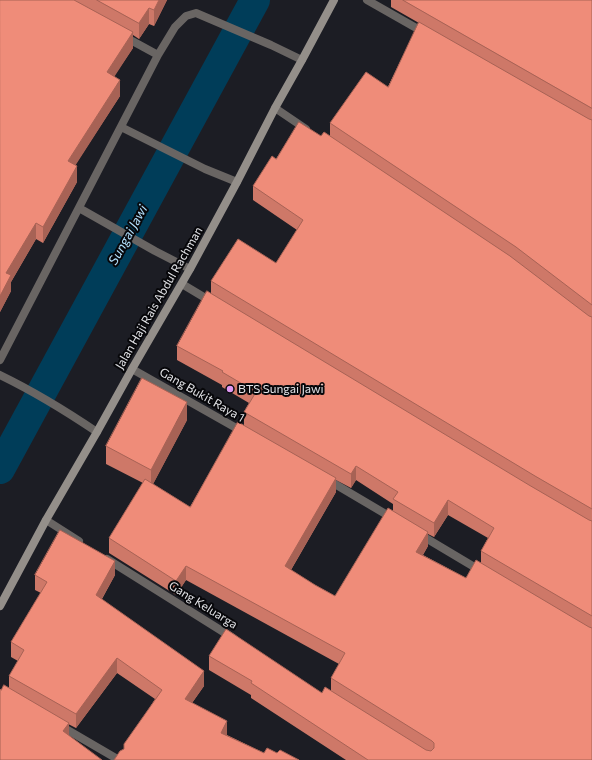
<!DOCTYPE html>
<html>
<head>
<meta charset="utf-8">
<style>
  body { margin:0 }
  canvas { display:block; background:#1c1d24 }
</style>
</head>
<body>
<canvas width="592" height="760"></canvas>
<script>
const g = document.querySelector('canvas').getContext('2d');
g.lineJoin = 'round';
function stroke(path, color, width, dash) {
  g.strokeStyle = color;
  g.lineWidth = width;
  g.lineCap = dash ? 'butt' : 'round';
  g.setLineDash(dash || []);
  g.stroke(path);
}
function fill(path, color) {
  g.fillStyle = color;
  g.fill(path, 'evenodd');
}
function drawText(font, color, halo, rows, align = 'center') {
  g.font = font + ' Commissioner,sans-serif';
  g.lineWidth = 4;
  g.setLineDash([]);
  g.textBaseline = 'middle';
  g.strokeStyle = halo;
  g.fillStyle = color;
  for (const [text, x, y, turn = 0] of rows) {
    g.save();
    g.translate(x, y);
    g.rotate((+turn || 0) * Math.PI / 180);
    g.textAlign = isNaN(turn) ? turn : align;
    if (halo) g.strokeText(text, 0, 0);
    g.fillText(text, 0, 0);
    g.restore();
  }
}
stroke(new Path2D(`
  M0,469L255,0`), '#003d59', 30);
stroke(new Path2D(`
  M367,0L425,33
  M125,37L158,55L175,27L186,16L196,13L271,45L302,60
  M275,108L306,129
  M121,127L205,169L237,182
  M79,208L155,251L190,269
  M182,284L212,302
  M0,360L158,55
  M132,369L245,433
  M0,375C33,391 66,411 97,432
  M328,480L394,519
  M46,520L79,541
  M419,534L481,571
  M107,559L233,638
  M59,725L119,760`), '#696563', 8);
stroke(new Path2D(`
  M0,606L46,520L97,432L132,369L190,269L237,182L275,108L302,60L334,0`), '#948f8a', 8);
fill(new Path2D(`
  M0,0H167L154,26L149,24L139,39L133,35V48L114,76L120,96L75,165L77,182L43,243L36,239L11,282V291L0,312Z
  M391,0H592V760H346L251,698V695L209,670V656L322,693L331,691V678L339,664L186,580L176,595L109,553V538L143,483L106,464V446L187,420L153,484L190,507L244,425V412L249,403L222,387V385L177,360V346L211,294V281L276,263L297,230L253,200V186L276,159L321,136L330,137V123L388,87L419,23L391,7ZM336,480L351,488L356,480L393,504V512L335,596L315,585L291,570L336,492ZM448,515L488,538L481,551V563L466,578L423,555L428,546V534L434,537Z
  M35,575H115L102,599L204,686L192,703L227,735L264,753H277L299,760L124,749L155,699L117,673L76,728L1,690L9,688V676L18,661L11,657V642L41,593L35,590Z`), '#ce7868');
fill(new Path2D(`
  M159,0H167L154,26V10Z
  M149,8V24L139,39V23Z
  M133,32V48L107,88V72Z
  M120,80V96L68,177V161Z
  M77,166V182L43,243V227Z
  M36,223V239L11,282V291L0,312V296L6,273Z
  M187,402V420L151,488V470Z
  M356,466V480L351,488V474Z
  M336,478V492L285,580V566Z
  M448,500V515L434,537V523Z
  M428,532V546L416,566V552Z
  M115,561V575L96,609V595Z
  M186,566V580L176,595V581Z
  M117,658V673L76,728V714Z
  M204,671V686L185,713V699Z
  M227,721V736L221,733Z
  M69,723V737L63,731Z`), '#a76255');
const building = new Path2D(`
  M0,0H74L133,32L107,72L120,80L68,161L77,166L43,227L36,223L6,273L11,275L0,296Z
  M97,0H159L154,10L149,8L139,23Z
  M403,0H592V108Z
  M419,22L589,119L592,120V305L516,247L330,123L366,72L388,87Z
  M299,122L321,136L324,132L510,256L589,316L592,317V509L535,476L211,281L238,239L276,263L303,220L253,186L272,156L276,159Z
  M207,291L529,485L589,520L592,521V616L481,551L494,528L448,500L434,523L393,499L398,492L356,466L351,474L244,412L256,392L222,372L223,371L177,346Z
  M142,378L187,402L151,470L106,446Z
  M238,422L336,478L285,566L315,585L335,596L388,508L428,532L416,552L466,578L476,560L589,627L592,628V760H368L251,683L252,681L209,656L226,629L322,693L325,687L426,750L431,751L434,748V743L432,741L331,678L345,653L186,566L176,581L109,538L145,479L190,507Z
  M60,530L115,561L96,595L204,671L185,699L227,721L221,733L264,753L267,748L277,753L280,750L299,760H114L120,751L124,749V744L162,690L117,658L76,714L9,676L24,650L11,642L47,582L35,575Z
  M4,685L69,723L63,731L102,760H0V689L1,690Z`);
fill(building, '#ef8c79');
stroke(building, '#a76255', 1);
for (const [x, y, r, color] of [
  [230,389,4,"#de98f2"]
]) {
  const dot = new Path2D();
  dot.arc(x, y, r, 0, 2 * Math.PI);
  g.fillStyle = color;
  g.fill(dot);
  stroke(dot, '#07070a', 1.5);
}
drawText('12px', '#e1e2e6', '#07070a', [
  ["Jalan Haji Rais Abdul Rachman",159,298,-60],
  ["Gang Bukit Raya 1",202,395,30],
  ["Gang Keluarga",203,605,32]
]);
drawText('12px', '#e1e2e6', '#07070a', [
  ["BTS Sungai Jawi",238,389]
], 'left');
drawText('italic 13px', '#b3e1fd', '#07070a', [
  ["Sungai Jawi",128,235,-61]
]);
</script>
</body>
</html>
